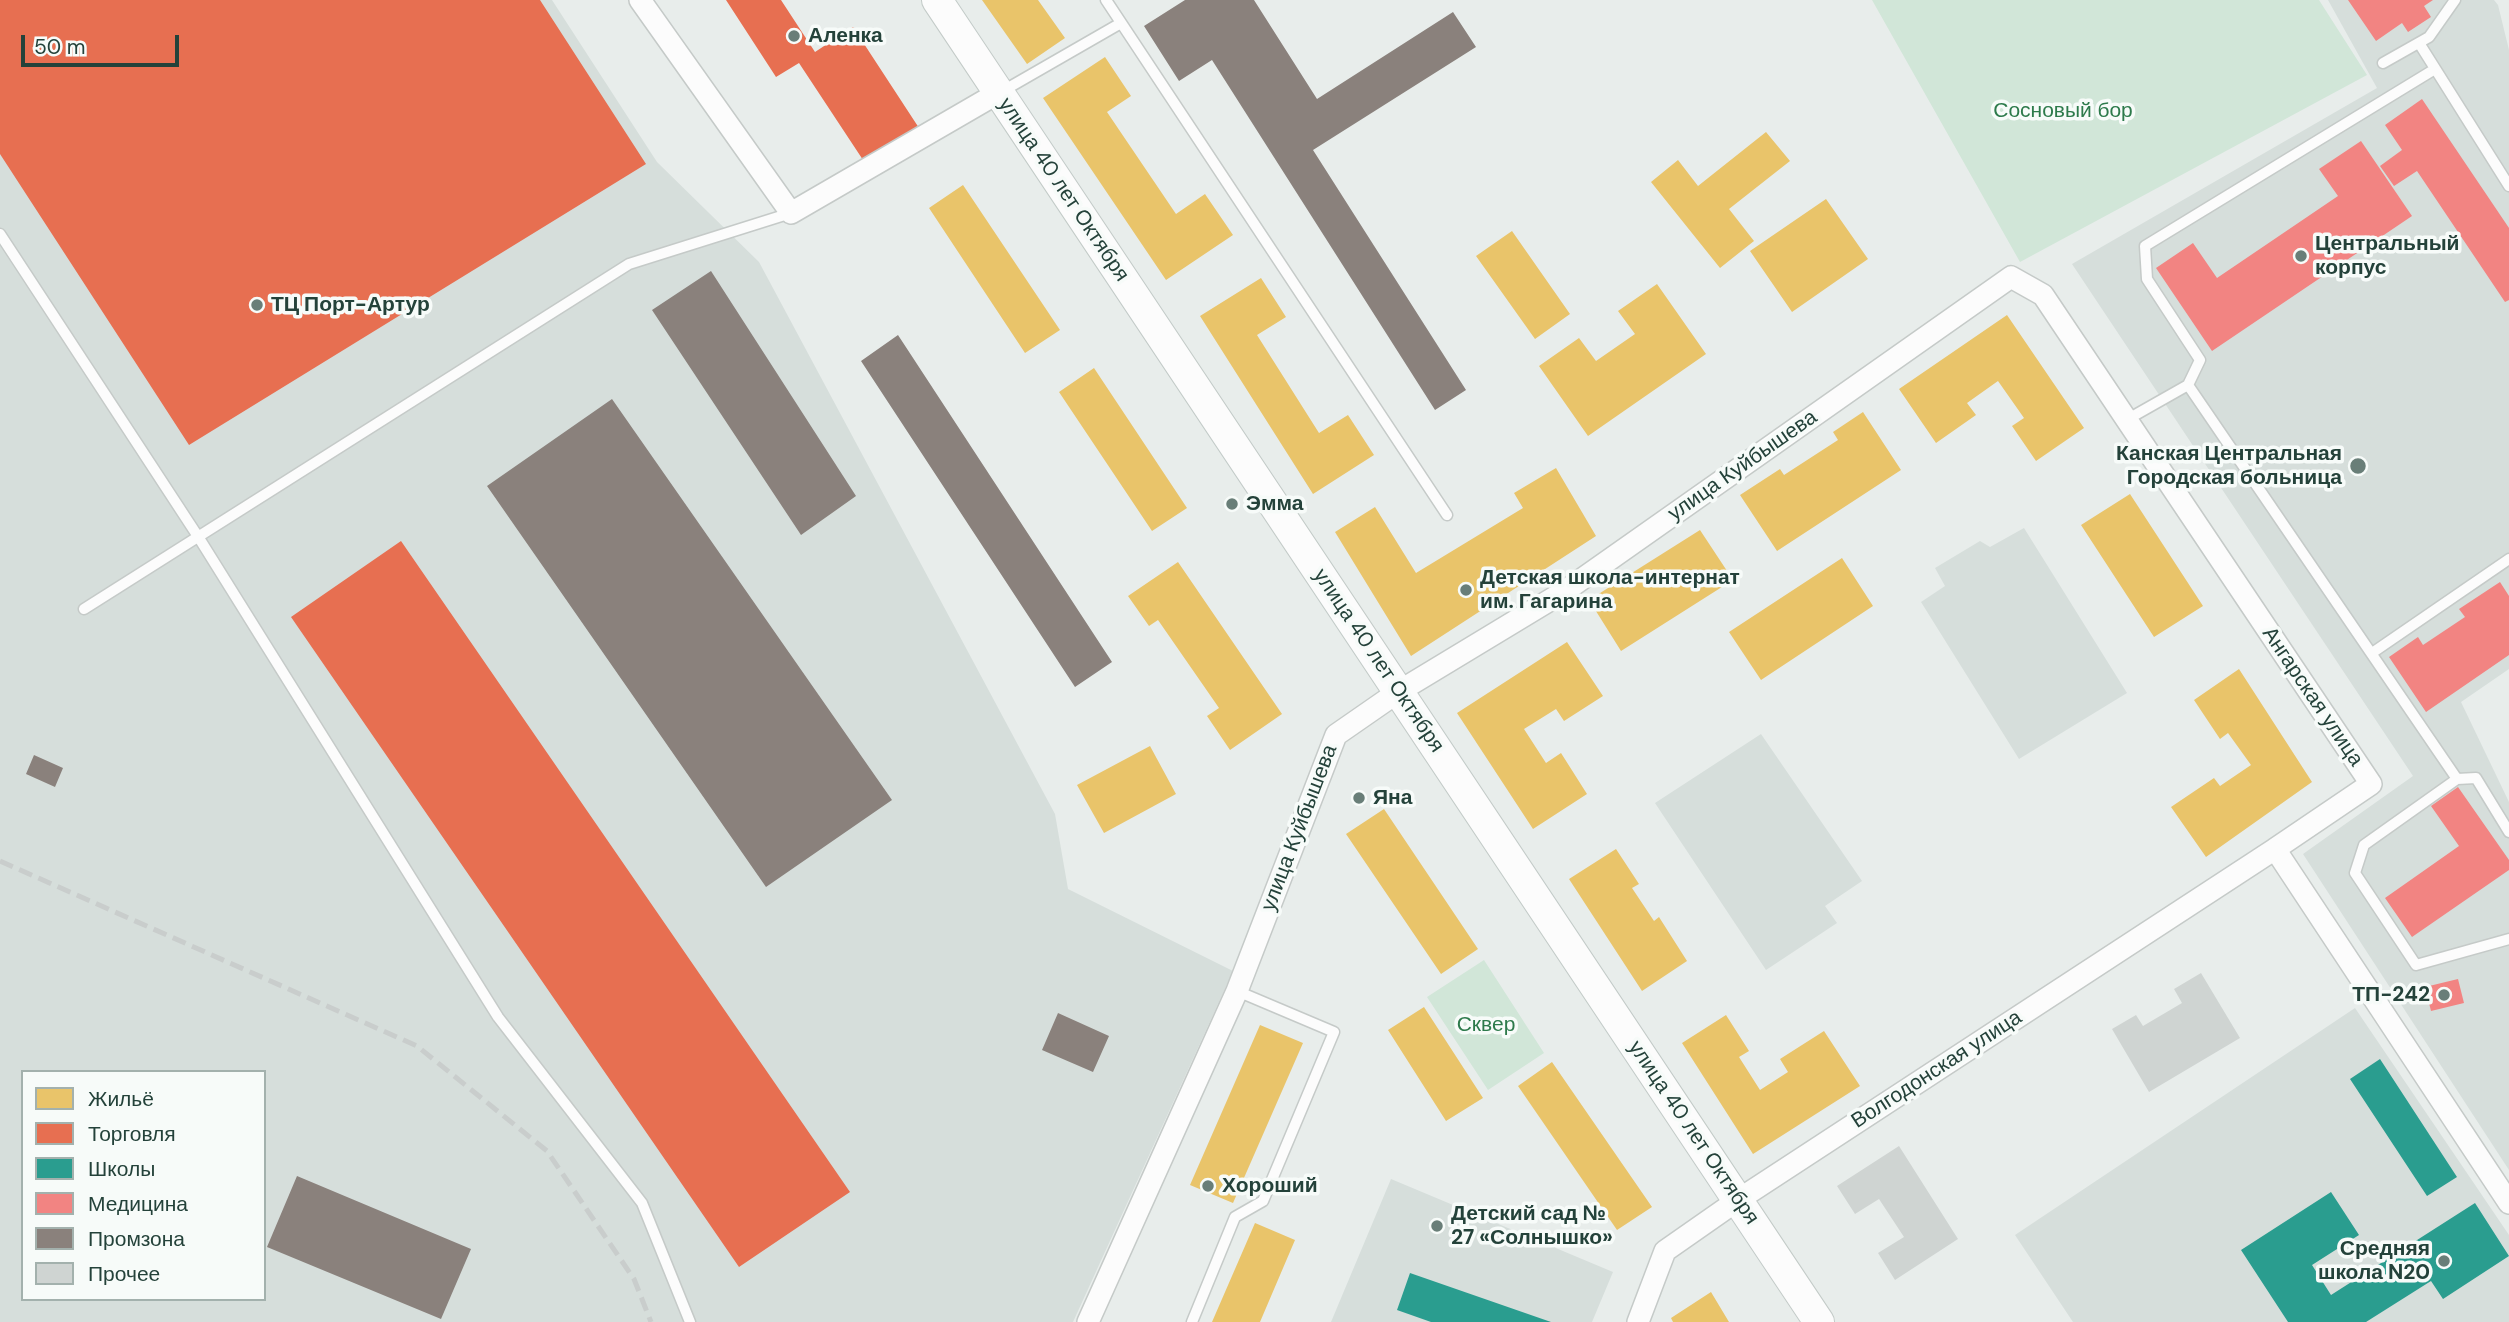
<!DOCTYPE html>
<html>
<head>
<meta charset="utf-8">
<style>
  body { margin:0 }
  #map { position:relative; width:2509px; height:1322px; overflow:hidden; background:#e8edeb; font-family:"DM Sans",sans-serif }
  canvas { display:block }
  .legend { position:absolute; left:21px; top:1070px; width:245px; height:231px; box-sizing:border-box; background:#f7fbf9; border:2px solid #a3b1ad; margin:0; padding:9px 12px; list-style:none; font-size:21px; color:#24423a }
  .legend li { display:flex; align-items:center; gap:14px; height:35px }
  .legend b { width:35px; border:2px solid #a3b1ad }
  .scale { position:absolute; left:21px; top:35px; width:158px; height:32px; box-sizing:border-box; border:4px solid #24423a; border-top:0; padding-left:9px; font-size:21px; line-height:24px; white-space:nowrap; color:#24423a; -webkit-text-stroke:5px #f7fbf9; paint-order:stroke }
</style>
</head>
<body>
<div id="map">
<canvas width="2509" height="1322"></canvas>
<ul class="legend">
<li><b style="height:19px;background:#e9c46a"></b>Жильё</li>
<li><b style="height:19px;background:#e76f51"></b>Торговля</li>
<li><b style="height:19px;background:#2a9d8f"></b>Школы</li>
<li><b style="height:19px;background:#f28482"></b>Медицина</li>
<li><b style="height:19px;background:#8a817c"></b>Промзона</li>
<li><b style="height:19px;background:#cfd4d2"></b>Прочее</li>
</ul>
<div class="scale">50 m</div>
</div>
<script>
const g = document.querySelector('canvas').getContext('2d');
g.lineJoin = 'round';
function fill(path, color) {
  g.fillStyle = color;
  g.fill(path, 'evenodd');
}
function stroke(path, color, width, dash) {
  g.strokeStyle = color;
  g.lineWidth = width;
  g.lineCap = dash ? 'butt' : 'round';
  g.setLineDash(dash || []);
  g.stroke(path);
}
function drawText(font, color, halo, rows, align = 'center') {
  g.font = font + ' "DM Sans",sans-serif';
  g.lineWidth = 7;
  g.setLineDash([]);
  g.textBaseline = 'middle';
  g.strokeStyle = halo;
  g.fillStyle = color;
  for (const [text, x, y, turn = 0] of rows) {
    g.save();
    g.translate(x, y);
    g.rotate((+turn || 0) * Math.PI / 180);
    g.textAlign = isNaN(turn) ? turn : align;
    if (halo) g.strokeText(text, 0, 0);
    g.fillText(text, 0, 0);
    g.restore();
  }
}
fill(new Path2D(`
  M0,0H552L657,162L759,262L1055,814L1068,889L1233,971L1073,1322H0ZM23,1072H264V1299H23Z
  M2328,0H2494L2498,5L2509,50V669L2461,702L2509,802V1170L2303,854L2413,776L2072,264L2377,88Z
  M2024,528L2127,693L2019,759L1921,602L1945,586L1935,568L1980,541L1990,547Z
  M1761,734L1862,881L1825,906L1837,923L1766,970L1655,803Z
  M2355,1008L2509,1235V1322H2073L2015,1235Z
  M1391,1179L1613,1272L1592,1322H1331Z`), '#d6dedb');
fill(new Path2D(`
  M1872,0H2319L2367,75L2020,262Z
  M1484,960L1544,1053L1488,1090L1427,997Z`), '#d1e6d8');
fill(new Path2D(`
  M982,0H1038L1065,38L1027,64Z
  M1105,57L1131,96L1107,112L1176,214L1205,194L1233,235L1166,280L1043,98Z
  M1766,132L1790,161L1729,209L1754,241L1720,268L1651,182L1678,160L1698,186Z
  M963,185L1060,330L1025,353L929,208Z
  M1826,199L1868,259L1792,312L1750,251Z
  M1512,231L1570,314L1535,339L1476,256Z
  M1261,278L1286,317L1257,335L1319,433L1348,415L1374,455L1313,494L1200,316Z
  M1657,284L1706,354L1588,436L1539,366L1579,338L1596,361L1635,334L1618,311Z
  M2007,315L2084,428L2036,461L2012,426L2024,418L1998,381L1967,403L1976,415L1936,443L1899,389Z
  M1094,368L1187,508L1152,531L1059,392Z
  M1863,412L1901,470L1777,551L1740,495L1780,469L1784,475L1838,440L1833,432Z
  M1556,468L1596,536L1411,656L1335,532L1375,507L1416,573L1523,508L1514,493Z
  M2130,494L2203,606L2154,637L2081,525Z
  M1700,530L1733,580L1621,651L1589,600Z
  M1842,558L1873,606L1761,680L1729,632Z
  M1178,562L1282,714L1230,750L1207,716L1219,708L1158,620L1149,626L1128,596Z
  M1567,642L1603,696L1564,721L1556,709L1524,729L1546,763L1561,753L1587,794L1533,829L1457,713Z
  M2239,669L2312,782L2206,857L2171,807L2214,778L2220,786L2251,765L2228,733L2220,739L2194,700Z
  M1150,746L1176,794L1104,833L1077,785Z
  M1384,809L1478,949L1441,974L1346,834Z
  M1616,849L1639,884L1632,888L1654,921L1659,917L1687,961L1642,991L1569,879Z
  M1424,1007L1483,1098L1446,1121L1388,1030Z
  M1726,1015L1749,1051L1739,1057L1760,1090L1788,1072L1780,1059L1824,1031L1860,1086L1753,1154L1682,1043Z
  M1260,1025L1303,1043L1233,1203L1190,1185Z
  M1552,1062L1652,1207L1617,1230L1518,1086Z
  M1255,1223L1295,1240L1260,1322H1212Z
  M1711,1292L1729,1322H1673L1671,1318Z`), '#e9c46a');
fill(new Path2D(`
  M0,0H540L646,164L189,445L0,154Z
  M726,0H781L815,52L853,27L919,128L865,163L799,63L776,77Z
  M401,541L850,1192L739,1267L291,617Z`), '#e76f51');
fill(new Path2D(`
  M2380,1059L2457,1177L2427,1196L2350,1079Z
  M2331,1192L2359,1235L2312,1265L2331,1295L2475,1203L2509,1256L2443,1299L2431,1281L2366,1322H2288L2241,1250Z
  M1410,1273L1551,1322H1431L1397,1310Z`), '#2a9d8f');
fill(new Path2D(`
  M2348,0H2433L2424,6L2431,17L2408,32L2402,23L2376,41Z
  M2422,99L2509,228V300L2505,302L2417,171L2394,186L2380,166L2402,150L2385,125Z
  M2361,141L2412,216L2212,351L2156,268L2193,243L2217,278L2338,196L2319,169Z
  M2500,582L2509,596V655L2426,712L2389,657L2418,637L2423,645L2465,617L2459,609Z
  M2458,787L2509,860V870L2412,937L2385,898L2459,846L2431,806Z
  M2458,979L2464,1003L2431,1011L2425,987Z`), '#f28482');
fill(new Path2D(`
  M1185,0H1254L1317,99L1453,12L1476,47L1313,150L1466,390L1435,410L1212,60L1179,81L1144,26Z
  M711,271L856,496L801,535L652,310Z
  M898,335L1112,662L1075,687L861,361Z
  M612,399L892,800L766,887L487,486Z
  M34,755L63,768L55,787L26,774Z
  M1058,1013L1109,1036L1093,1072L1042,1050Z
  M297,1176L471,1249L441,1319L267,1247Z`), '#8a817c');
fill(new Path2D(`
  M2201,973L2240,1038L2149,1092L2112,1029L2136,1015L2143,1026L2182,1003L2174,989Z
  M1899,1146L1958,1239L1895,1280L1878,1253L1904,1237L1879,1199L1855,1214L1837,1186Z`), '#cfd4d2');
const lane = new Path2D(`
  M1106,0L1447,515
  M2419,43L2509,186
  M2383,63L2429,37L2455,0
  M2435,69L2145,246L2147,279L2200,360L2188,385L2457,779
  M1001,92L1121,23
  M0,234L199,538L498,1017L642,1203L690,1322
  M2128,419L2188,385
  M84,609L629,264L791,213
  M2372,653L2509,559
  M2509,832L2476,778L2457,779L2364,845L2355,873L2416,965L2509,939
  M1192,1322L1235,1217L1263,1201L1334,1032L1237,991`);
const street = new Path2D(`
  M640,0L791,213L998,93
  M1088,1322L1237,991L1336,735L1398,692L1565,591L2011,277L2043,295L2371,784L2275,849L2509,1203
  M1638,1322L1665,1251L1738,1200L2275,849`);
const secondary = new Path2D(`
  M937,0L1819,1322`);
stroke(lane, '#c5cac8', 13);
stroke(street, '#c5cac8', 24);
stroke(secondary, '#c3cbc8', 32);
stroke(lane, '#fcfcfc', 10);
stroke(street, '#fcfcfc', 21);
stroke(secondary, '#fcfcfc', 30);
stroke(new Path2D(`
  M0,861L417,1046L547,1151L634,1279L651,1322`), '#c9cdcc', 5, [14, 7]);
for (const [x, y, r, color] of [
  [794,36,7,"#697e78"],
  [2301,256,7,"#697e78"],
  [257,305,7,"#697e78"],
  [2358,466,9,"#697e78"],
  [1232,504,7,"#697e78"],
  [1466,590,7,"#697e78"],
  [1359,798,7,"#697e78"],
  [2444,995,7,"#697e78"],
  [1208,1186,7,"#697e78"],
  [1437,1226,7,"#697e78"],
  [2444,1261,7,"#697e78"]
]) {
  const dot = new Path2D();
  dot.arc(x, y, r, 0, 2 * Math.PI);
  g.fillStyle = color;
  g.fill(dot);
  stroke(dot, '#f7fbf9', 2.5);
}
drawText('bold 21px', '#24423a', '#f7fbf9', [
  ["Аленка",808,36],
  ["Центральный",2315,244],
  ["корпус",2315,268],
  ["ТЦ Порт-Артур",271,305],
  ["Канская Центральная",2342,454,"right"],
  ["Городская больница",2342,478,"right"],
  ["Эмма",1246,504],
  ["Детская школа-интернат",1480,578],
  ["им. Гагарина",1480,602],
  ["Яна",1373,798],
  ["ТП-242",2430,995,"right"],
  ["Хороший",1222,1186],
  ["Детский сад №",1451,1214],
  ["27 «Солнышко»",1451,1238],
  ["Средняя",2430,1249,"right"],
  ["школа N20",2430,1273,"right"]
], 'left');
drawText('21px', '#2d7a4b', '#f7fbf9', [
  ["Сосновый бор",2063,111],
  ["Сквер",1486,1025]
]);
drawText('21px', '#24423a', '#f7fbf9', [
  ["улица 40 лет Октября",1063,190,56],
  ["улица Куйбышева",1743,466,-35],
  ["улица 40 лет Октября",1378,661,56],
  ["Ангарская улица",2312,697,56],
  ["улица Куйбышева",1300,828,-69],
  ["Волгодонская улица",1937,1070,-33],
  ["улица 40 лет Октября",1693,1133,56]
]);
</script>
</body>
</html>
